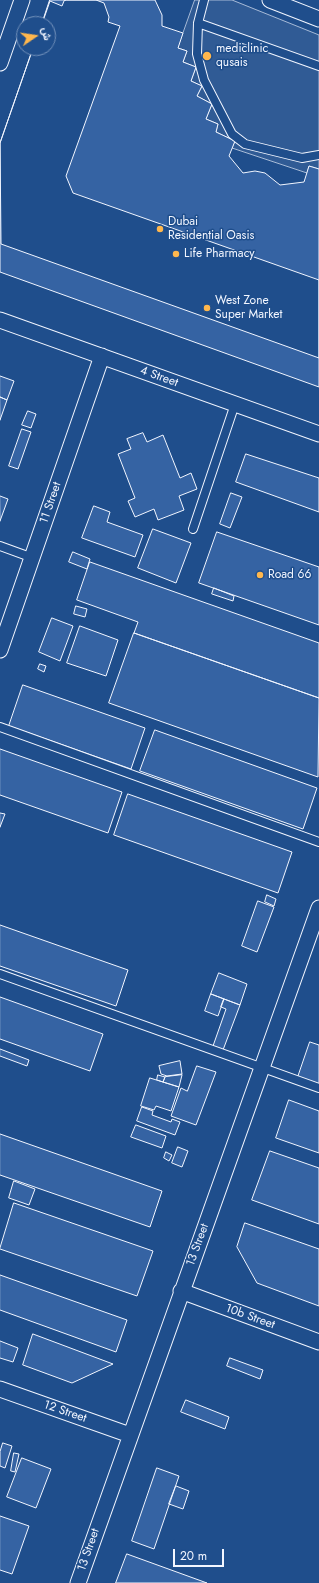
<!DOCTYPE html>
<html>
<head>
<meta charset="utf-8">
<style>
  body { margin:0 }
  #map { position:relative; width:319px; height:1583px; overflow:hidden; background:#1f4e8c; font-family:Jost,Vazirmatn,sans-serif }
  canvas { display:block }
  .north { position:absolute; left:16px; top:16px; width:40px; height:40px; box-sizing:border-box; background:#1f4e8c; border:1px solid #7391ba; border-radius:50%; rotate:77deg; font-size:11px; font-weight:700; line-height:16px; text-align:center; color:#f2f6ff }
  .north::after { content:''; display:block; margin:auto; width:14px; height:18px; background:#ffb74d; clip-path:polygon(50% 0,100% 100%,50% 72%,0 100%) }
  .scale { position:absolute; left:173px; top:1549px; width:51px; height:18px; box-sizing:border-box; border:2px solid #f2f6ff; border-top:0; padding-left:5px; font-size:12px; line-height:14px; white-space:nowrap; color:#f2f6ff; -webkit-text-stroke:3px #1f4e8c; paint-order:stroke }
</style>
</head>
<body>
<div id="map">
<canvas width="319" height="1583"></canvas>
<div class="north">ش</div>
<div class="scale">20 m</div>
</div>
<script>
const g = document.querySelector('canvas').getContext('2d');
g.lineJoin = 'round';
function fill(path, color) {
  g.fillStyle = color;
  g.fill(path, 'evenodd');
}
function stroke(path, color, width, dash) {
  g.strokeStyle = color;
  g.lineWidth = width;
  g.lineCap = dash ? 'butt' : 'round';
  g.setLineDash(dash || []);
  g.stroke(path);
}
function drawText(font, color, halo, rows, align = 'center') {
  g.font = font + ' Jost,sans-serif';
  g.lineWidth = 3;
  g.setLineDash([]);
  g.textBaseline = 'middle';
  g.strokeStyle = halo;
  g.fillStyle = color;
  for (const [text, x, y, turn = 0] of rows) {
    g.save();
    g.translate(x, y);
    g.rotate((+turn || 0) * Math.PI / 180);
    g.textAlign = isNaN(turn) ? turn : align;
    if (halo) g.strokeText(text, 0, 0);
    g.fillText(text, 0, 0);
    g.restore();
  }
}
const built = new Path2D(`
  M195,0H232L319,35V169L309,166L307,173L232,148L235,141L216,132L218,124L206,119L212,104L197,96L202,86L191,81L196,67L183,62L187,51L178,48Z`);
fill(built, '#305b95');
stroke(built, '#a8bbd7', 1);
const building = new Path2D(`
  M50,0H155L162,15V26L183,33L178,48L187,51L183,62L196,67L191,81L202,86L197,96L212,104L206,119L218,124L216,132L235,141L229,156L243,173L255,171L265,173L280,185L304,182L309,166L319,169V387L0,272V143L33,48H48V24H42Z
  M67,0H96L104,3L109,17L108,22L120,26L66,176L73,193L319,280V358L1,244L0,143L33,48H48V24H42L50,1L62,6L64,1Z
  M0,376L14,381L7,400L0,397Z
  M0,397L7,400L0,420Z
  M28,411L36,414L31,428L22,425Z
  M22,429L31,432L18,469L9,466Z
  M143,433L147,442L163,435L180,478L191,473L197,489L179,496L184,510L158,520L154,509L135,517L128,501L135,498L118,454L131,449L127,439Z
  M246,454L319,478V512L236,482Z
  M231,493L242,497L230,528L220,524Z
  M0,496L8,499L0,521Z
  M94,506L110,512L107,522L143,535L135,557L82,538Z
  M153,529L191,543L176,583L138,568Z
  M217,532L319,567V625L199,583Z
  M73,552L90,559L87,569L69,562Z
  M90,562L319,643V698L134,633L138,622L77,600Z
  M214,588L234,596L233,601L212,594Z
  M76,606L87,609L85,617L74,614Z
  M52,618L73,626L60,661L39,652Z
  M80,626L118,640L106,676L67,663Z
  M134,633L319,698L318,777L109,703Z
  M40,664L46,666L44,672L38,669Z
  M23,685L145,728L131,769L9,726Z
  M155,730L317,788L303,829L140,771Z
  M0,749L122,792L108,833L0,795Z
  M128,794L292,852L278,893L114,835Z
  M0,813L5,814L0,827Z
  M267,895L276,899L274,906L265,902Z
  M258,901L274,907L257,952L242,946Z
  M0,925L128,970L116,1006L0,966Z
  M219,973L247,984L240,1005L211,994Z
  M211,994L224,999L218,1016L205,1011Z
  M0,997L103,1034L90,1071L0,1039Z
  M224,999L240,1005L223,1050L213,1046L226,1009L221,1007Z
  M310,1042L319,1045V1084L298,1077Z
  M0,1049L29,1060L27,1066L0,1056Z
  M180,1061L182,1074L167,1076L161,1074L159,1066Z
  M197,1066L216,1072L196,1125L171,1116L181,1088L187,1091Z
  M158,1075L165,1077L163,1082L157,1080Z
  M182,1075L179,1087L163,1082L165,1077Z
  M150,1078L179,1087L171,1111L156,1106L154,1110L141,1106Z
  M289,1100L319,1111V1153L276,1138Z
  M142,1107L153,1111L152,1115L171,1122L172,1119L180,1122L175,1135L137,1121Z
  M136,1125L166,1136L162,1148L131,1137Z
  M0,1134L162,1191L150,1227L0,1175Z
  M178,1147L188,1151L182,1167L172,1163Z
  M270,1151L319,1168V1224L252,1200Z
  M166,1152L172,1155L169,1161L164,1158Z
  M14,1181L35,1189L29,1205L9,1198Z
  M14,1203L153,1251L137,1296L0,1249Z
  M245,1223L319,1249V1306L257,1283L237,1247Z
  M0,1275L127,1320L116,1352L0,1310Z
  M33,1334L113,1364L72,1383L23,1365Z
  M0,1341L18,1348L13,1362L0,1358Z
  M230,1358L263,1370L260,1379L227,1366Z
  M186,1400L229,1417L225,1429L181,1412Z
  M3,1443L12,1446L5,1468L0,1466V1452Z
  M14,1453L19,1454L15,1472L11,1471Z
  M22,1458L51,1469L36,1508L7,1497Z
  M157,1468L179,1476L154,1549L132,1541Z
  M176,1486L189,1491L183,1509L169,1504Z
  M0,1516L29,1526L12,1574L0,1570Z
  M127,1554L207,1583H116Z`);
fill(building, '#3563a3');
stroke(building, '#f2f6ff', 1);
const service = new Path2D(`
  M204,0L198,23L197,54L204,80L232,134L245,144L302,158L319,155
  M198,23L319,66
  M193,529L235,404
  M0,546L33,558
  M0,727L319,842
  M0,974L319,1088`);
const minor = new Path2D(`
  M270,0L319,19
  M0,63L22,0
  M0,320L319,434
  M0,650L102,356
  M181,1291L319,1342
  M0,1389L130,1435
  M78,1583L319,908`);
stroke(service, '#f2f6ff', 10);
stroke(minor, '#f2f6ff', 17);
stroke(service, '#1f4e8c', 8);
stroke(minor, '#1f4e8c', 15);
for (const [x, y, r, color] of [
  [207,56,5,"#ffb74d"],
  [160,229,4,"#ffb74d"],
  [176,254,4,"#ffb74d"],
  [207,308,4,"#ffb74d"],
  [260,575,4,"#ffb74d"]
]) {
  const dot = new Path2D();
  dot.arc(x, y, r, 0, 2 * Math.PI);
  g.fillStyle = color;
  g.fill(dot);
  stroke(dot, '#1f4e8c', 1.5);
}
drawText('12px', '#f2f6ff', '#1f4e8c', [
  ["mediclinic",216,49],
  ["qusais",216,63],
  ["Dubai",168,222],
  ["Residential Oasis",168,236],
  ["Life Pharmacy",184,254],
  ["West Zone",215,301],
  ["Super Market",215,315],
  ["Road 66",268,575]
], 'left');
drawText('12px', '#f2f6ff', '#1f4e8c', [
  ["4 Street",159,377,20],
  ["11 Street",51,503,-71],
  ["13 Street",198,1245,-70],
  ["10b Street",250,1317,20],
  ["12 Street",65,1412,19],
  ["13 Street",89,1550,-71]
]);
</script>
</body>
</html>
